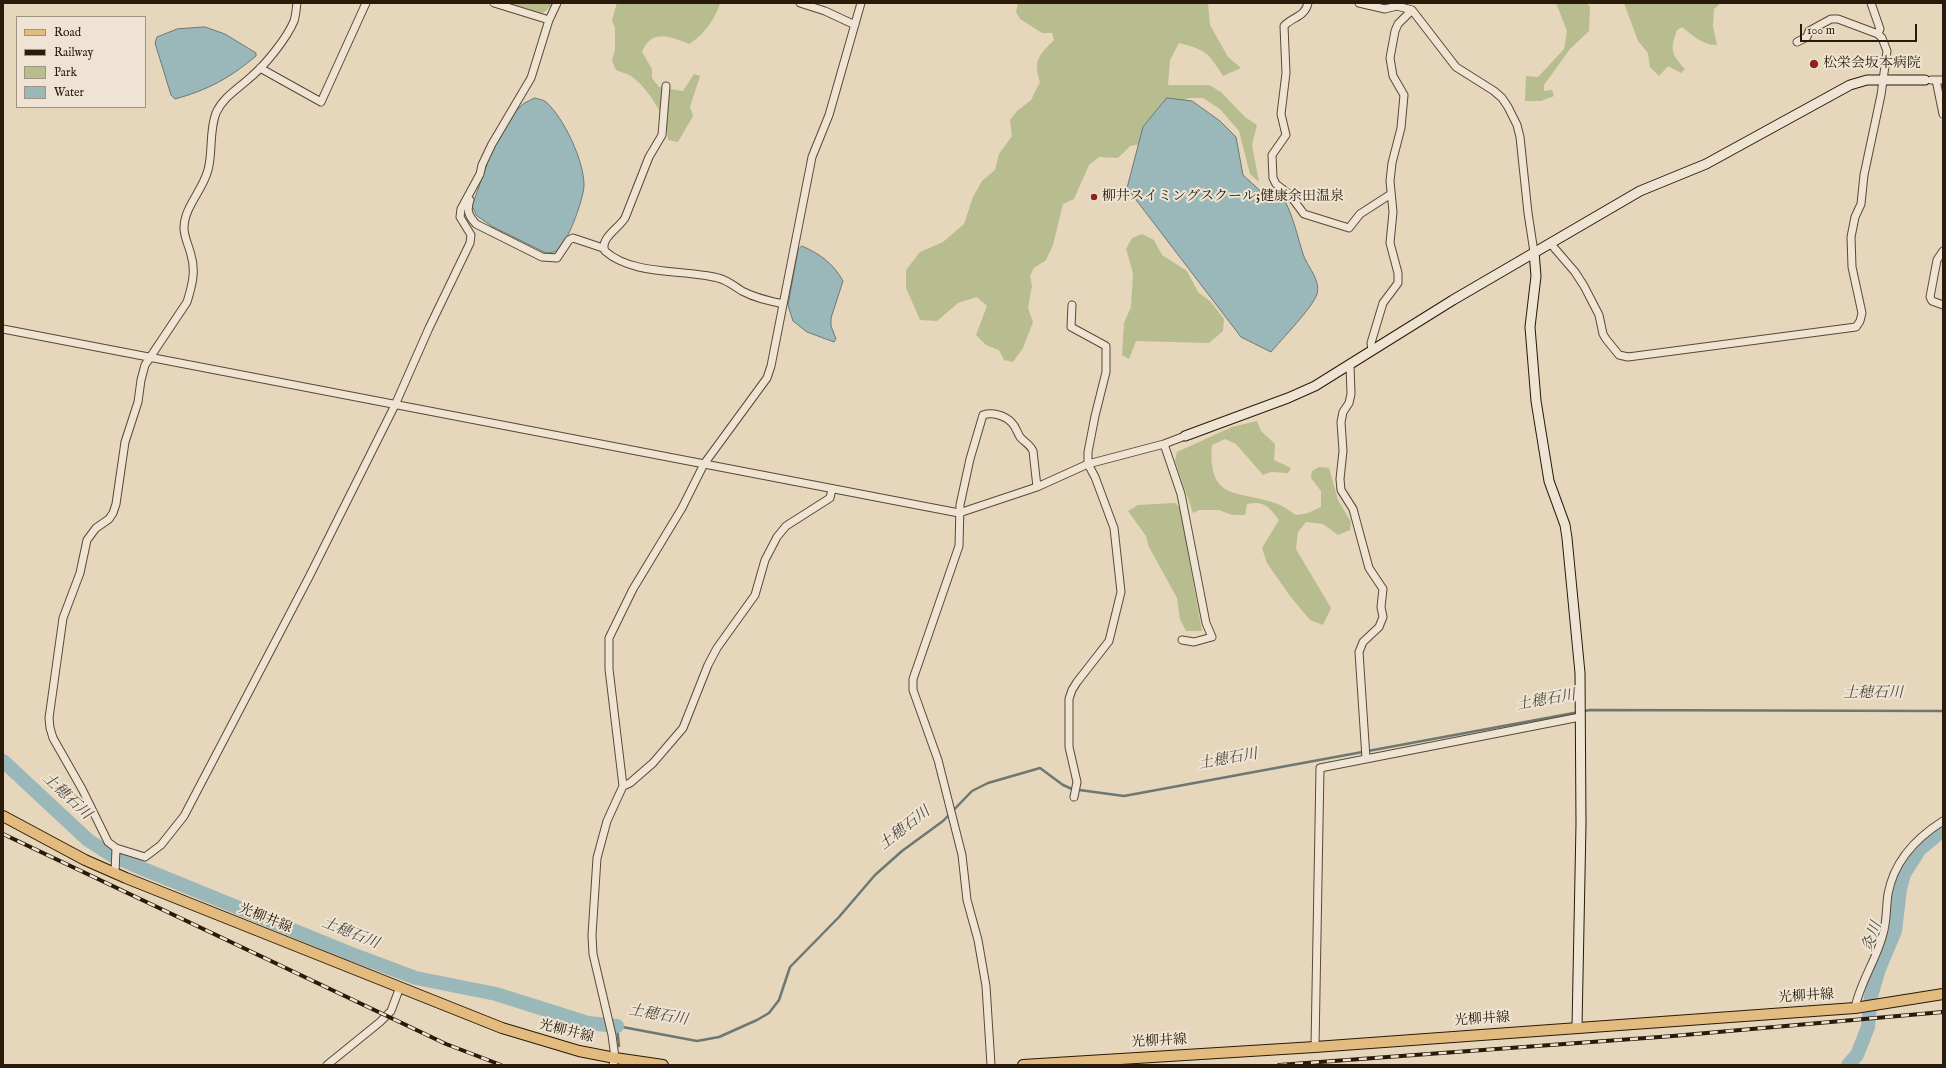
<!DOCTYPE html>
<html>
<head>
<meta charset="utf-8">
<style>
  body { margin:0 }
  #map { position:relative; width:1946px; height:1068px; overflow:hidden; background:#e6d6bc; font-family:"IM FELL English",serif }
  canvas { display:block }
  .frame { position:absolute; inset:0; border:4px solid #291a09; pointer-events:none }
  .legend { position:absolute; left:16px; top:16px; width:130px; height:92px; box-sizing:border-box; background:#efe4d3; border:1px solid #a09382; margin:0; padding:5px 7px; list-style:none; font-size:12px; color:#291a09 }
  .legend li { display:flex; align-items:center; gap:8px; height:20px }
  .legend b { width:20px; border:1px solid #a09382 }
  .scale { position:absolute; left:1800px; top:24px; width:117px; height:18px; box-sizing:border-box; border:2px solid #291a09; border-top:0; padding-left:5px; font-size:12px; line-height:14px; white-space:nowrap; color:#291a09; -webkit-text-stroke:3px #efe4d3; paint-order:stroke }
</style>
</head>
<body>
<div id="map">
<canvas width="1946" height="1068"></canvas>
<div class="frame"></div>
<ul class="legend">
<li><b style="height:5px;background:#e3bb7e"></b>Road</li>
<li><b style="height:5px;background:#291a09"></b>Railway</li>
<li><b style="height:11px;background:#b7bd8f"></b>Park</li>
<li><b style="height:11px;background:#9ab7ba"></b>Water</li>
</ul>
<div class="scale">100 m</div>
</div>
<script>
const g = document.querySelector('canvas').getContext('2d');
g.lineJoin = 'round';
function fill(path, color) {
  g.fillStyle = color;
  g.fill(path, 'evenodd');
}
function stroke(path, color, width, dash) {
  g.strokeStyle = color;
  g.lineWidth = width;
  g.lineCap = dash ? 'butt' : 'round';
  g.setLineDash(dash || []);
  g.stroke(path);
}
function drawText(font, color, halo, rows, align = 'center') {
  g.font = font + ' "IM FELL English","Noto Serif JP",serif';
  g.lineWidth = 4;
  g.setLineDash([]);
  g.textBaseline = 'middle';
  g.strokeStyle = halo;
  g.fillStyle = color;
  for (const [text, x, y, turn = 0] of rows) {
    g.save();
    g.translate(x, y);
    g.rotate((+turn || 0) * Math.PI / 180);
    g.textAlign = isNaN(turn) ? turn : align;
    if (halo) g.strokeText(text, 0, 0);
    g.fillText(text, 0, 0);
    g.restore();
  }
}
fill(new Path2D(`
  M509,3H554L542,14Z
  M617,3H720C716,18 703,36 689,44C671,37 652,28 642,52L652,69V78L659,87L683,91L694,74L700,76L690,107L693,116L678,142L668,140C668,119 648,88 631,76C626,73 620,72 616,70L612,61L615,50V28L612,20Z
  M1018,3H1208L1210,25L1228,57L1241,68L1223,76C1208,52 1206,50 1179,43L1170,60L1168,85H1209L1221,92L1245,117L1257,125L1252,145L1259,182L1250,174L1239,131L1220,109L1203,98H1189L1166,108L1147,143L1130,146L1118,158L1099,157L1089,165L1074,199L1063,204L1053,245L1046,260L1034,268L1030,276L1032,286L1028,308L1033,322L1023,348L1013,362L1004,360L999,350L986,345L976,335L987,306L977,297L958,303L937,321L920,320L906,288V270L920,252L943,242L964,224L973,197L982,181L995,170L999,154L1012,136L1010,120L1017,111L1031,100L1040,82C1033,60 1039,55 1054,40L1052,33H1042L1020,19L1016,12Z
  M1556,3H1587L1590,7L1589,31L1570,49L1544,85V91L1552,90L1554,96L1541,101H1525L1526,76L1538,77L1564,49L1567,31Z
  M1624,3H1721L1714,9L1713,26L1717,45C1704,46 1692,35 1682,27L1677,30C1670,49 1671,54 1685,69L1681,73L1668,66L1659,76L1650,67L1648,53L1638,41Z
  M1142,234L1154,240L1162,255L1187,271L1198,292L1211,302L1224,319L1223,331L1209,343L1136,341L1129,359L1122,355L1124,323L1131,307L1133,273L1126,249L1132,238Z
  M1257,421L1261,431L1275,444L1274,460L1291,468L1288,473L1271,472L1263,475L1236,444L1225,439L1212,445C1207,505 1243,489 1280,505C1285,507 1291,512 1296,515L1308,513L1321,507V491L1311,478L1312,471L1319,467L1329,468L1338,500L1351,522L1350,530L1338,535L1323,524L1306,522L1298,532L1296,549L1331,608L1323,625L1310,620L1290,596L1267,563L1262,548L1279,520C1270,508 1264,500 1247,504L1245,515H1232L1219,510H1199L1193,513L1175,461L1177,452L1232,427Z
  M1175,503L1180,508L1202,631H1186L1180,619L1177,598L1149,547L1146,536L1128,511L1138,505Z`), '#b7bd8f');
const water = new Path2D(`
  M205,27L225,34L256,53V56C230,78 208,90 175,99L171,95L155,43L157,37L177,29Z
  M535,98C538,99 544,100 546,102C564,118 584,161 584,185C584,198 569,238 560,248C556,252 552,253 546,253L493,227L477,216L472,206L491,153L515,112L523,104Z
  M1167,98L1192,101L1220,121L1236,137L1243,175L1267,197L1285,201C1294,219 1297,235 1303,254C1307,266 1321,280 1317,294C1314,306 1280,341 1271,352L1241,337L1127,188L1143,127Z
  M802,246C820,254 833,263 843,281L831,318V326L836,339L834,342L807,332L793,321L788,305L798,250Z`);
fill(water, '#9ab7ba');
stroke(water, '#6d7873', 1);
stroke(new Path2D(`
  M619,1046L617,1026L697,1041L719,1037L757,1020L769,1013L779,1000L790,967L839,917L875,875L902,851L943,821L972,791L988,783L1040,768L1063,785L1072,789L1124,796L1590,710L1943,711`), '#6d7873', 2.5);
stroke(new Path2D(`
  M3,761L88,840L111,855L141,868L349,953L416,978L496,994L588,1023L617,1026
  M1848,1065L1857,1055L1868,1027L1871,996L1879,969L1895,931L1900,889L1904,874L1920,849L1943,830`), '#9ab7ba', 14);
const street = new Path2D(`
  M297,3C296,9 296,15 294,21C287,38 266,64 252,76C239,88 223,97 216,113C209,131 213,151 208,170C203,190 184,207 184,228C184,237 189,246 191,255C196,271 192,286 187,302L145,365L141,380L138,402L125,442L116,504L113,513L109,519L96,528L87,540L80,573L63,618L49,718L50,728L53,738L82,789L108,842L116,848L145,857L161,845L184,816L309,577L395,405L429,328L470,243L471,235L460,217L461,209L480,174L482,165L492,144L531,78L549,20L557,3
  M494,3L549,20
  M800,3L825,11L855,25
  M1308,3C1305,17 1292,17 1284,26L1286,73L1281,114L1286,135L1272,155L1273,178L1276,184L1289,194L1304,214L1349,228L1360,214L1391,194
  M1359,3L1385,9L1397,6L1412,10L1456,67L1494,91L1502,98L1508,107L1517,125L1520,137L1528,213L1534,252
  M1871,3L1880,29L1878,34
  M260,68L321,102L366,3
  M1931,80H1943
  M1936,80L1943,114
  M666,86L662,135L649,157L625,218C619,228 599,239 605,251C633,276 684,269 718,278C727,280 734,286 742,291C755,298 769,301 783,304
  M470,200C466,211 469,216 476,224L542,257L557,258L569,240L573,238L603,248
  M1550,243L1575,272L1584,286L1599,315L1603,334L1606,339L1619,355L1628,357L1856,327L1860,321L1862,313L1852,267L1851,237L1855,217L1861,204L1864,175L1881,95L1887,51L1882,38L1878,34L1838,19H1831L1809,31L1807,37L1797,42
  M1943,251L1937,260L1930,297L1932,301L1943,305
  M1072,305L1071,327L1106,346V372L1095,416L1088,452V464L1095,477L1114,528L1121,592L1109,641L1077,682L1072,690L1069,699V747L1077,782L1074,797
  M3,329L959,513L1037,487L1088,464L1164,444L1185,436
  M1372,350L1371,343L1383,303L1398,283V273L1390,243L1393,212L1390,181L1392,163L1401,128L1404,95L1393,76L1390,58L1395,31L1398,24L1412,10
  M1350,364L1351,394L1349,403L1343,412L1341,422L1343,451L1340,479L1341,490L1353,509L1369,568L1383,589L1381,607L1383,617L1379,627L1363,642L1359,652L1366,758
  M1164,444L1181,494L1206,623L1212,637L1194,642L1182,640
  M623,786L630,783L653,763L683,728L708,665L717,648L755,595L765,560L777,537L786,526L830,498L832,489
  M115,873L116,848
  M1855,1008C1860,982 1877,959 1883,934C1887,921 1886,907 1888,894C1894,861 1916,838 1943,821
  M1315,1047L1320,768L1580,717
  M327,1065L380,1022L391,1011L400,987
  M613,1065L615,1058L612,1035L593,954L592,935L597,858L607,821L623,786L609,669V638L633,589L682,508L704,464L767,378L771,366L812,157L829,115L861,3
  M991,1065L986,986L978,940L967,900L962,855L938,760L913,690V679L959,546L960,505L970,459L983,415C992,412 1005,415 1012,423C1016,427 1017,432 1020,437C1024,442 1030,444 1033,451L1037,487`);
const secondary = new Path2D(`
  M1534,252L1536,276L1530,327L1536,401L1549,481L1565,525L1567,538L1580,673L1581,824L1577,1027
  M1185,436L1288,398L1315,386L1453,300L1640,191L1706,164L1850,85L1867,80H1925`);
const primary = new Path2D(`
  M3,816L85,860L126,878L502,1028L579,1051L615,1058L663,1065
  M1023,1065L1315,1047L1855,1008L1943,994`);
stroke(street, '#584936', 9);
stroke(secondary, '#291a09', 11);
stroke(primary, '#291a09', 12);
stroke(street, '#efe4d3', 7);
stroke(secondary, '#efe4d3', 9);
stroke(primary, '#e3bb7e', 10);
const rail = new Path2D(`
  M3,834L446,1044L501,1065
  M1279,1065L1673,1036L1943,1012`);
stroke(rail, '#291a09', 4);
stroke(rail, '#efe4d3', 2.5, [8]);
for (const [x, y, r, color] of [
  [1814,64,5,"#8f2418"],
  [1094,197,4,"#8f2418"]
]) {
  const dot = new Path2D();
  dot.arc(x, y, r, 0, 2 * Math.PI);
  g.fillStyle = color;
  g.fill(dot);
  stroke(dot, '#efe4d3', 1.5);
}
drawText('14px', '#291a09', '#efe4d3', [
  ["松栄会坂本病院",1823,64],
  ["柳井スイミングスクール;健康余田温泉",1102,197]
], 'left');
drawText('14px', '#291a09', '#efe4d3', [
  ["光柳井線",265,919,22],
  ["光柳井線",1806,997,-4],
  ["光柳井線",1482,1020,-4],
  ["光柳井線",566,1032,14],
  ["光柳井線",1159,1042,-3]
]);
drawText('italic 15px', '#4b493e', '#efe4d3', [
  ["土穂石川",1873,694],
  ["土穂石川",1546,701,-10],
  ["土穂石川",1228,760,-10],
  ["土穂石川",66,797,43],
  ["土穂石川",905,829,-38],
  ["土穂石川",350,934,22],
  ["灸川",1873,937,-69],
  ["土穂石川",658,1016,10]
]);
</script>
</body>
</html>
